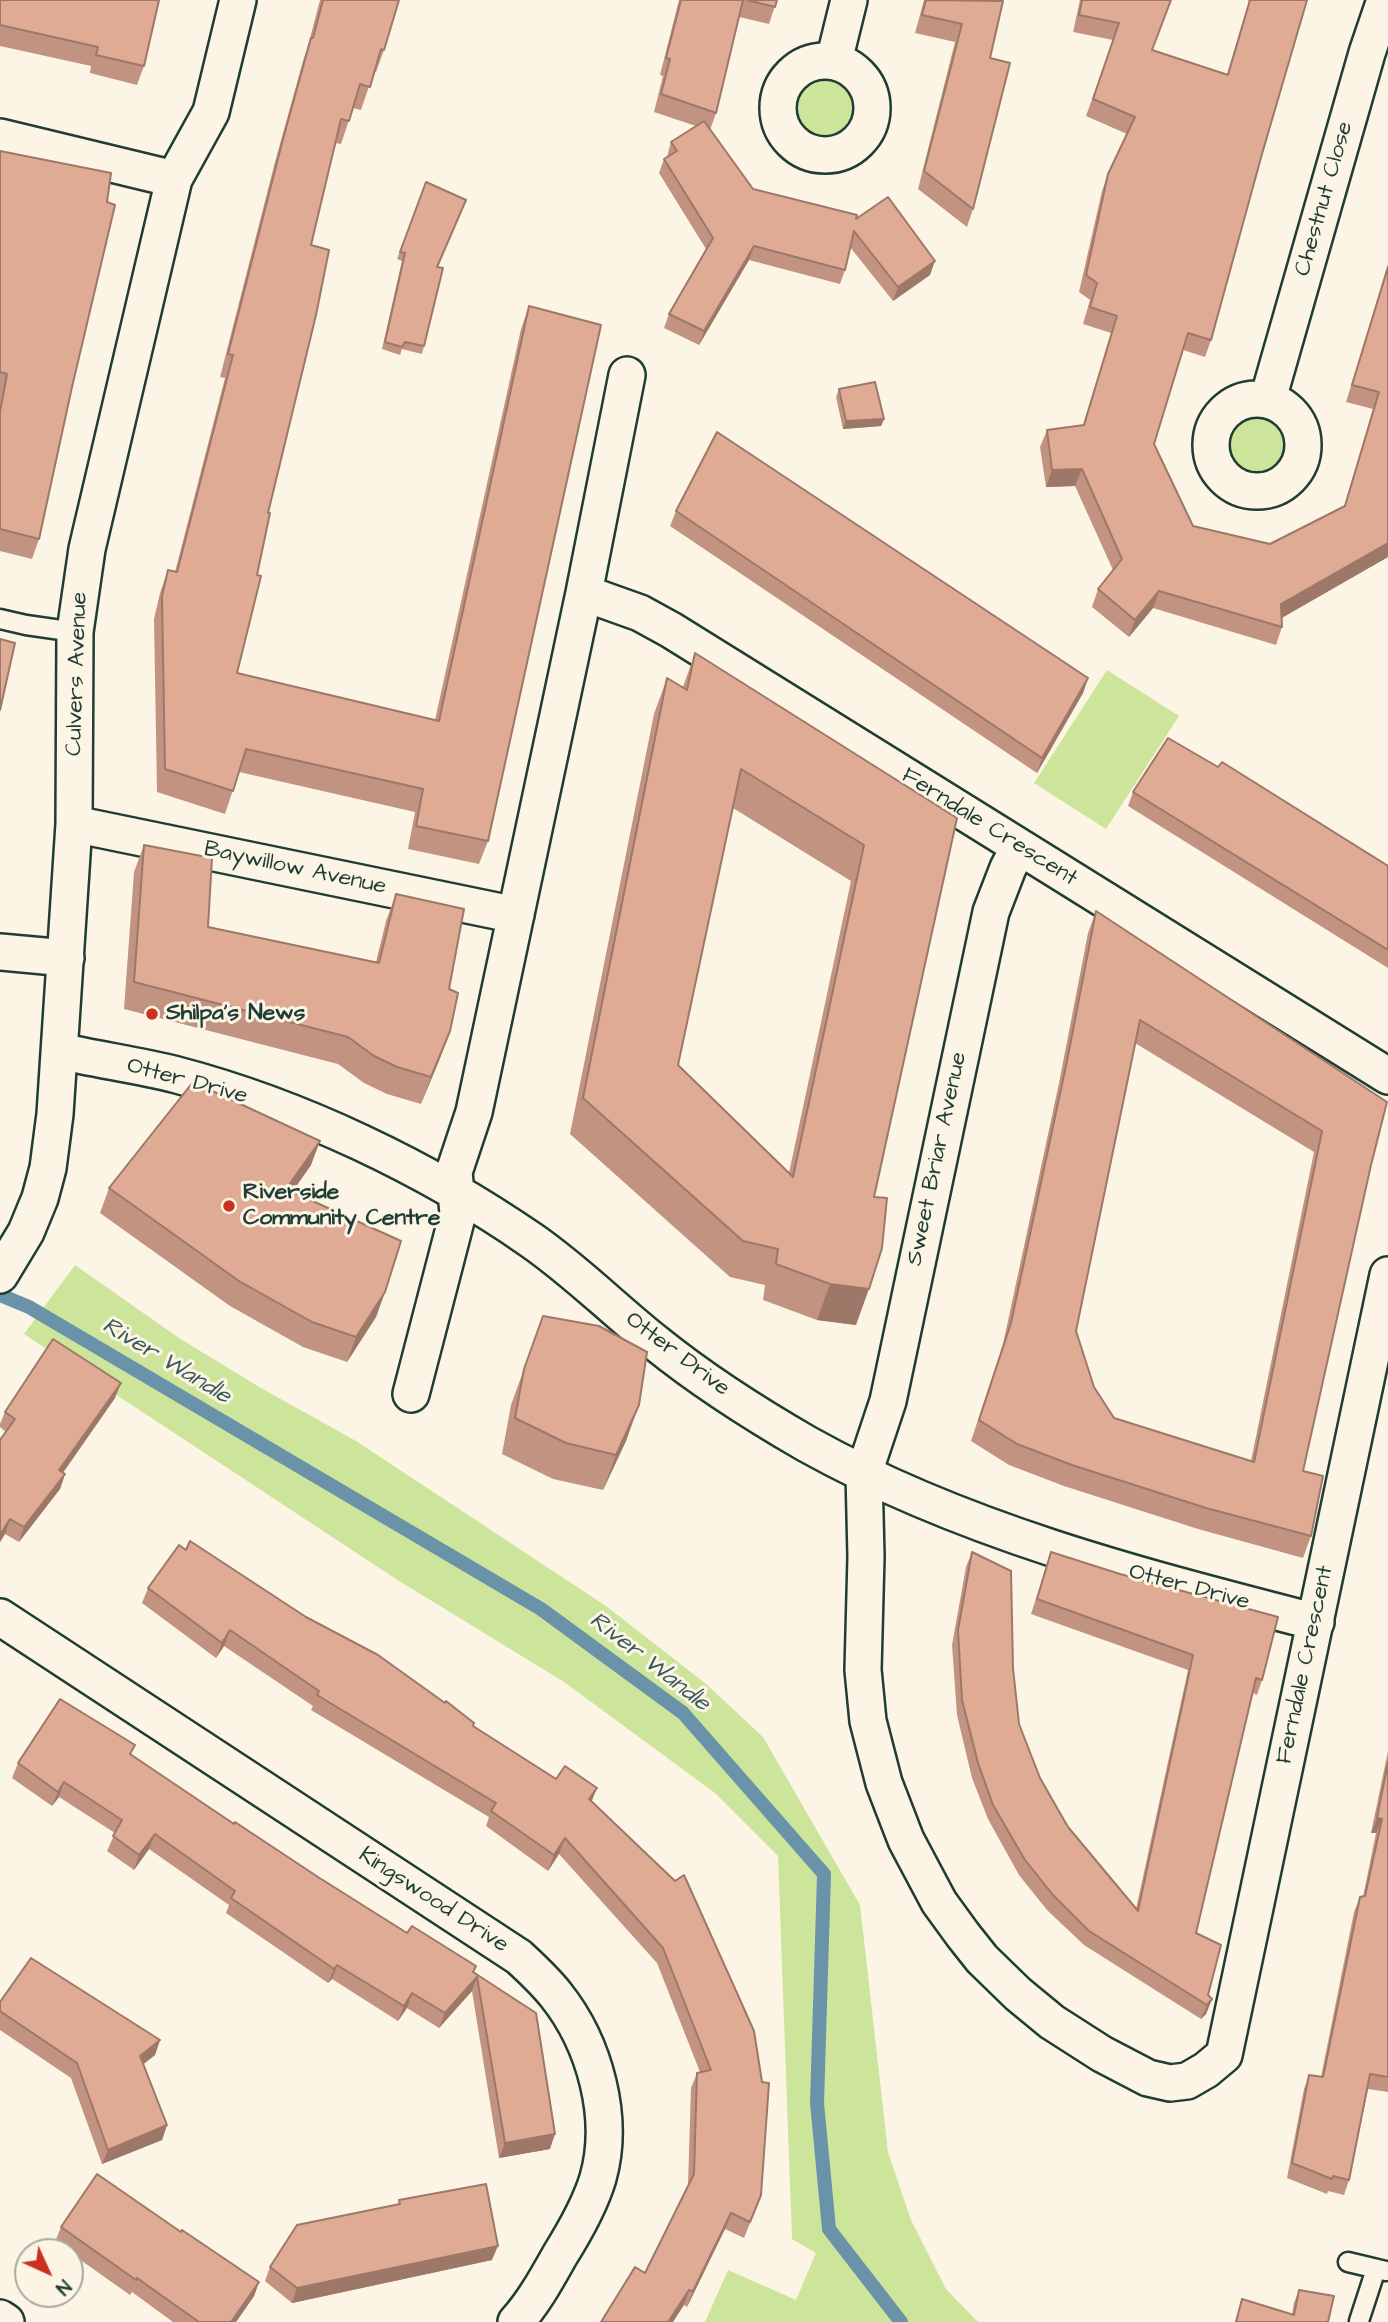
<!DOCTYPE html>
<html>
<head>
<meta charset="utf-8">
<style>
  body { margin:0 }
  #map { position:relative; width:1388px; height:2322px; overflow:hidden; background:#fcf5e5; font-family:"Architects Daughter",sans-serif }
  canvas { display:block }
  .north { position:absolute; left:14px; top:2238px; width:70px; height:70px; box-sizing:border-box; background:#fcf5e5; border:2px solid #a4ab9e; border-radius:50%; rotate:135deg; font-size:19px; font-weight:700; line-height:28px; text-align:center; color:#1f3d34 }
  .north::after { content:''; display:block; margin:auto; width:24px; height:32px; background:#c8321e; clip-path:polygon(50% 0,100% 100%,50% 72%,0 100%) }
</style>
</head>
<body>
<div id="map">
<canvas width="1388" height="2322"></canvas>
<div class="north">N</div>
</div>
<script>
const g = document.querySelector('canvas').getContext('2d');
g.lineJoin = 'round';
function fill(path, color) {
  g.fillStyle = color;
  g.fill(path, 'evenodd');
}
function stroke(path, color, width, dash) {
  g.strokeStyle = color;
  g.lineWidth = width;
  g.lineCap = dash ? 'butt' : 'round';
  g.setLineDash(dash || []);
  g.stroke(path);
}
function drawText(font, color, halo, rows, align = 'center') {
  g.font = font + ' "Architects Daughter",sans-serif';
  g.lineWidth = 6;
  g.setLineDash([]);
  g.textBaseline = 'middle';
  g.strokeStyle = halo;
  g.fillStyle = color;
  for (const [text, x, y, turn = 0] of rows) {
    g.save();
    g.translate(x, y);
    g.rotate((+turn || 0) * Math.PI / 180);
    g.textAlign = isNaN(turn) ? turn : align;
    if (halo) g.strokeText(text, 0, 0);
    g.fillText(text, 0, 0);
    g.restore();
  }
}
fill(new Path2D(`
  M796 110a29 29 0 1 1 58 0a29 29 0 1 1-58 0Z
  M1226 445a31 31 0 1 1 62 0a31 31 0 1 1-62 0Z
  M1107,670L1179,716L1106,829L1034,783Z
  M75,1265L179,1338L261,1388L356,1441L606,1606L705,1683L763,1737L860,1905L888,2152L911,2220L946,2289L978,2322H705L728,2270L796,2300L816,2253L792,2239L778,1856L715,1793L564,1682L396,1579L24,1334Z`), '#cde59b');
stroke(new Path2D(`
  M0,1295L29,1307L541,1609L683,1713L824,1874L817,2103L829,2229L901,2322`), '#6a93aa', 14);
const service = new Path2D(`
  M0,619L26,625L75,632
  M1348,2262L1386,2271
  M1359,2321L1376,2269`);
const minor = new Path2D(`
  M778 108a47 47 0 1 1 94 0a47 47 0 1 1-94 0Z
  M834,61L849,0
  M0,137L174,179
  M1211 445a46 46 0 1 1 92 0a46 46 0 1 1-92 0Z
  M1268,399L1367,53L1385,0
  M584,593L640,613L671,630L1388,1076
  M74,824L516,915
  M1019,847L1008,868L991,912L888,1401L864,1473L866,1557L863,1670L868,1721L884,1783L906,1840L939,1902L963,1935L982,1959L1018,1994L1052,2022L1102,2054L1148,2078L1170,2083L1187,2081L1206,2070L1224,2055L1388,1275
  M0,952L66,958
  M60,1051C98,1060 139,1065 177,1075C299,1107 427,1168 531,1240C576,1271 613,1309 656,1343C703,1381 755,1414 807,1444C965,1532 1142,1577 1316,1622
  M0,1275L26,1232L40,1198L48,1168L55,1114L74,824L75,632L87,549L174,179L211,112L238,0
  M411,1394L458,1213L454,1172L474,1112L584,593L627,375
  M0,1617L519,1957C532,1969 545,1981 556,1995C595,2044 615,2118 598,2178C590,2205 575,2231 560,2255C547,2278 534,2302 516,2322
  M0,2318L6,2322`);
stroke(service, '#1f3d34', 23);
stroke(minor, '#1f3d34', 40);
stroke(service, '#fcf5e5', 18);
stroke(minor, '#fcf5e5', 35);
fill(new Path2D(`
  M0,0L144,66L137,85L90,73L91,66L0,46Z
  M320,0H399L384,50L376,72H374L361,110L353,108L341,144L335,143L311,245L268,513L237,673L435,720L521,329L529,306L488,841L479,864L408,849L415,812L239,772L225,814L157,792L154,619L160,593L168,570L175,572L225,378L220,377L275,162L303,61L309,42Z
  M679,0H777L769,24L739,17L716,113L710,130L753,189L856,219L930,275L893,301L850,247L845,270L840,284L749,260L699,345L664,328L669,314L706,249L659,173L664,159L667,157L671,142L696,126L654,112L663,76L660,75Z
  M924,0H999L990,58L973,209L967,227L918,189L955,42L915,33Z
  M1080,0H1171L1152,50L1227,74L1249,1L1247,0H1307L1262,154L1211,340L1205,357L1183,350L1154,444L1193,526L1270,544L1344,507L1373,409L1346,402L1388,264V557L1282,618V627L1276,645L1153,608L1129,637L1092,607L1098,589L1113,570L1075,486L1046,487L1040,447L1047,430L1083,425L1111,333L1083,324L1090,300L1079,292L1102,191L1108,174L1127,134L1086,116L1113,40L1073,32Z
  M0,151L72,387L39,539L32,559L0,551Z
  M426,182L437,267L424,346L422,354L402,349L400,355L382,349L402,261L397,259Z
  M839,389L884,419L881,426L843,429L836,397Z
  M676,511L1088,678L1083,693L1037,773L670,526Z
  M695,653L957,818L874,1197L856,1325L817,1320L763,1300L765,1285L730,1277L570,1134L654,714L667,678L683,687ZM733,808L851,881L789,1173L678,1065Z
  M1133,792L1388,866V968L1128,806Z
  M144,845L208,927L376,962L386,921L396,894L449,989L440,1058L421,1104L387,1094L364,1083L338,1064L124,1009L134,872Z
  M1096,911L1371,1165L1303,1471L1311,1536L1303,1558L1198,1529L1064,1486L1009,1465L971,1441L1003,1344L1059,1083L1088,933ZM1135,1043L1314,1152L1251,1461L1114,1418L1094,1387L1076,1331Z
  M311,1165L292,1192L385,1292L376,1317L347,1362L303,1347L230,1306L100,1213L109,1188Z
  M543,1316L626,1441L603,1490L553,1479L502,1454L511,1405Z
  M115,1398L63,1473L65,1474L60,1489L19,1542L5,1534L0,1542V1440L6,1432L0,1427V1424L5,1412Z
  M972,1552L1013,1668L1019,1724L1040,1778L1068,1827L1136,1909L1188,1670L1031,1614L1051,1552L1262,1680L1257,1695L1253,1693L1196,1933L1208,1995L1212,1999L1206,2014L1201,2019L1084,1945L1047,1910L1019,1875L988,1819L972,1778L957,1715L952,1645L966,1567Z
  M148,1588L306,1617L473,1726L592,1801L675,1881L761,2195L744,2238L725,2229L687,2307L684,2305L645,2273L688,2185L691,2088L697,2073L700,2072L657,1963L559,1854L548,1871L486,1826L489,1817L311,1710L313,1706L224,1646L216,1658L142,1603Z
  M1388,1751V2092L1368,2089L1349,2180L1344,2195L1328,2191L1327,2194L1287,2178L1304,2089L1309,2075L1321,2077L1354,1912L1360,1897H1363L1376,1833H1371Z
  M131,1755L234,1824L407,1933L476,1966L474,1972L536,2013L550,2149L499,2158L472,1991L439,2028L407,2008L398,2021L332,1979L328,1983L226,1913L229,1905L149,1849L134,1870L107,1851L115,1833L59,1797L52,1806L12,1778L18,1763Z
  M0,2002L160,2040L155,2055L144,2064L167,2125L162,2140L102,2164L71,2078L0,2030Z
  M399,2200L492,2260L292,2303L265,2281L270,2267L398,2205Z
  M61,2227L181,2232L259,2282L254,2296L236,2322H173L132,2292L130,2295L55,2242Z
  M1299,2290L1328,2322H1235L1242,2299L1292,2314L1294,2303Z`), '#c19380');
fill(new Path2D(`
  M754,246L749,260L699,345L704,331Z
  M935,261L930,275L893,301L898,287Z
  M884,419L881,426L843,429L846,421Z
  M1082,469L1075,486L1046,487L1052,470Z
  M1388,543V557L1274,622L1281,604Z
  M1159,591L1153,608L1129,637L1135,620Z
  M1088,678L1083,693L1037,773L1042,758Z
  M450,1031L440,1058L421,1104L431,1077Z
  M320,1141L311,1165L277,1214L286,1189Z
  M830,1284L869,1289L856,1325L817,1320Z
  M385,1292L376,1317L347,1362L356,1337Z
  M121,1383L115,1398L54,1485L59,1470Z
  M639,1405L626,1441L603,1490L616,1455Z
  M65,1474L60,1489L19,1542L24,1527Z
  M10,1519L5,1534L0,1542V1535Z
  M230,1630L224,1646L216,1658L222,1643Z
  M64,1782L59,1797L52,1806L58,1792Z
  M597,1788L591,1803L589,1799Z
  M1377,1818L1382,1819L1376,1833H1371Z
  M155,1834L149,1849L134,1870L139,1855Z
  M565,1838L559,1854L548,1871L554,1855Z
  M337,1965L332,1979L328,1983L334,1969Z
  M477,1977L472,1991L439,2028L445,2013Z
  M412,1993L407,2008L398,2021L404,2006Z
  M1212,1999L1206,2014L1201,2019L1207,2005Z
  M160,2040L155,2055L135,2070L140,2056Z
  M167,2125L162,2140L102,2164L108,2150Z
  M555,2134L550,2149L499,2158L505,2143Z
  M731,2213L725,2229L687,2307L693,2291Z
  M498,2246L492,2260L292,2303L297,2288Z
  M259,2282L254,2296L236,2322H231Z
  M689,2290L684,2305L673,2322H668Z`), '#9d7868');
const building = new Path2D(`
  M0,0H159L144,66L96,55L98,47L0,25Z
  M323,0H399L384,50L381,49L370,87L360,84L349,121L341,119L311,245L329,250L316,315L268,513H270L257,575L261,576L237,673L439,721L529,306L601,325L488,841L416,826L423,789L246,749L233,791L165,769L162,596L168,570L177,572L233,355L228,354L283,139L311,38H313Z
  M681,0H743L716,113L661,94L670,59L666,58Z
  M747,0H777L775,7Z
  M926,0L1003,1L990,58L1010,63L973,209L924,171L962,24L922,15Z
  M1082,0H1171L1152,50L1228,75L1250,0H1307L1262,154L1211,340L1188,333L1154,444L1193,526L1270,544L1345,506L1379,392L1352,385L1388,267V543L1281,604L1282,627L1159,591L1135,620L1098,589L1122,559L1082,469L1052,470L1047,430L1084,425L1117,316L1090,307L1097,283L1086,275L1108,174L1135,117L1093,99L1119,23L1079,15Z
  M704,121L753,189L857,215L856,219L888,197L935,261L898,287L854,231L845,270L754,246L704,331L669,314L713,238L664,159L677,151L671,142Z
  M0,151L111,173L107,202L115,205L72,387L39,539L0,529V412L7,374L0,372Z
  M426,182L466,200L437,267L443,268L424,346L405,342L402,347L385,342L405,253L400,252Z
  M875,382L884,419L846,421L839,389Z
  M717,432L1088,678L1042,758L676,511Z
  M0,639L15,643L0,710Z
  M695,653L957,818L874,1197L887,1198L882,1248L869,1289L830,1284L776,1264L778,1249L743,1241L583,1098L667,678L687,690ZM741,769L864,845L793,1177L678,1065Z
  M1168,738L1218,767L1222,762L1388,866V950L1133,792Z
  M144,845L212,858L208,927L379,963L396,894L464,909L449,989L458,993L450,1031L431,1077L397,1067L374,1056L348,1037L134,982Z
  M1096,911L1387,1102L1371,1165L1303,1471L1323,1476L1311,1536L1206,1508L1072,1465L1017,1444L979,1420L1011,1323L1067,1061ZM1140,1020L1322,1131L1254,1462L1114,1418L1094,1387L1076,1331Z
  M193,1082L320,1141L286,1189L401,1241L385,1292L356,1337L312,1322L239,1281L109,1188Z
  M543,1316L599,1326L647,1352L639,1405L616,1455L566,1443L515,1418L524,1369Z
  M53,1339L121,1383L59,1470L65,1474L24,1527L10,1519L0,1535V1440L15,1419L5,1412Z
  M190,1541L306,1617L378,1655L445,1703L446,1701L474,1723L473,1726L556,1779L565,1766L597,1788L589,1799L675,1881L684,1875L754,2031L762,2082L769,2083L761,2195L750,2222L731,2213L693,2291L689,2290L668,2322H601L635,2267L645,2273L694,2174L697,2073L711,2070L663,1948L565,1838L554,1855L491,1811L496,1803L317,1695L319,1691L230,1630L222,1643L148,1588L179,1545L186,1550Z
  M972,1552L1011,1571L1013,1668L1019,1724L1040,1778L1068,1827L1138,1911L1193,1655L1037,1599L1051,1552L1120,1574L1278,1617L1262,1680L1256,1678L1196,1933L1221,1945L1208,1995L1212,1999L1207,2005L1089,1931L1053,1895L1025,1860L993,1805L978,1763L962,1700L958,1630Z
  M60,1699L135,1745L130,1754L234,1824L235,1822L318,1877L407,1933L412,1926L476,1966L473,1972L536,2013L555,2134L505,2143L477,1977L445,2013L412,1993L404,2006L337,1965L334,1969L231,1898L235,1891L155,1834L139,1855L113,1836L122,1820L64,1782L58,1792L18,1763Z
  M1388,1762V2077L1370,2074L1349,2180L1333,2176L1332,2179L1292,2163L1309,2075L1323,2077L1360,1897L1365,1896L1382,1819L1377,1818Z
  M31,1958L160,2040L140,2056L167,2125L108,2150L77,2063L0,2011V2002Z
  M97,2174L181,2232L182,2230L259,2282L231,2322H199L137,2278L136,2280L61,2227Z
  M486,2184L498,2246L297,2288L270,2267L297,2225L400,2204L399,2200Z
  M1299,2290L1334,2296L1328,2322H1236L1242,2299L1294,2315Z`);
fill(building, '#e0ab95');
stroke(building, '#9d7868', 2);
for (const [x, y, r, color] of [
  [152,1014,7,"#c8321e"],
  [229,1206,7,"#c8321e"]
]) {
  const dot = new Path2D();
  dot.arc(x, y, r, 0, 2 * Math.PI);
  g.fillStyle = color;
  g.fill(dot);
  stroke(dot, '#fcf5e5', 2.5);
}
drawText('23px', '#1f3d34', '#fcf5e5', [
  ["Chestnut Close",1325,199,-74],
  ["Culvers Avenue",78,674,-88],
  ["Ferndale Crescent",989,828,32],
  ["Baywillow Avenue",295,869,12],
  ["Otter Drive",187,1082,15],
  ["Sweet Briar Avenue",938,1159,-78],
  ["Otter Drive",677,1355,37],
  ["Otter Drive",1189,1588,15],
  ["Ferndale Crescent",1306,1665,-78],
  ["Kingswood Drive",433,1901,33]
]);
drawText('bold 23px', '#1f3d34', '#fcf5e5', [
  ["Shilpa's News",166,1014],
  ["Riverside",243,1193],
  ["Community Centre",243,1219]
], 'left');
drawText('italic 24px', '#385a5b', '#fcf5e5', [
  ["River Wandle",166,1362,31],
  ["River Wandle",649,1663,38]
]);
</script>
</body>
</html>
